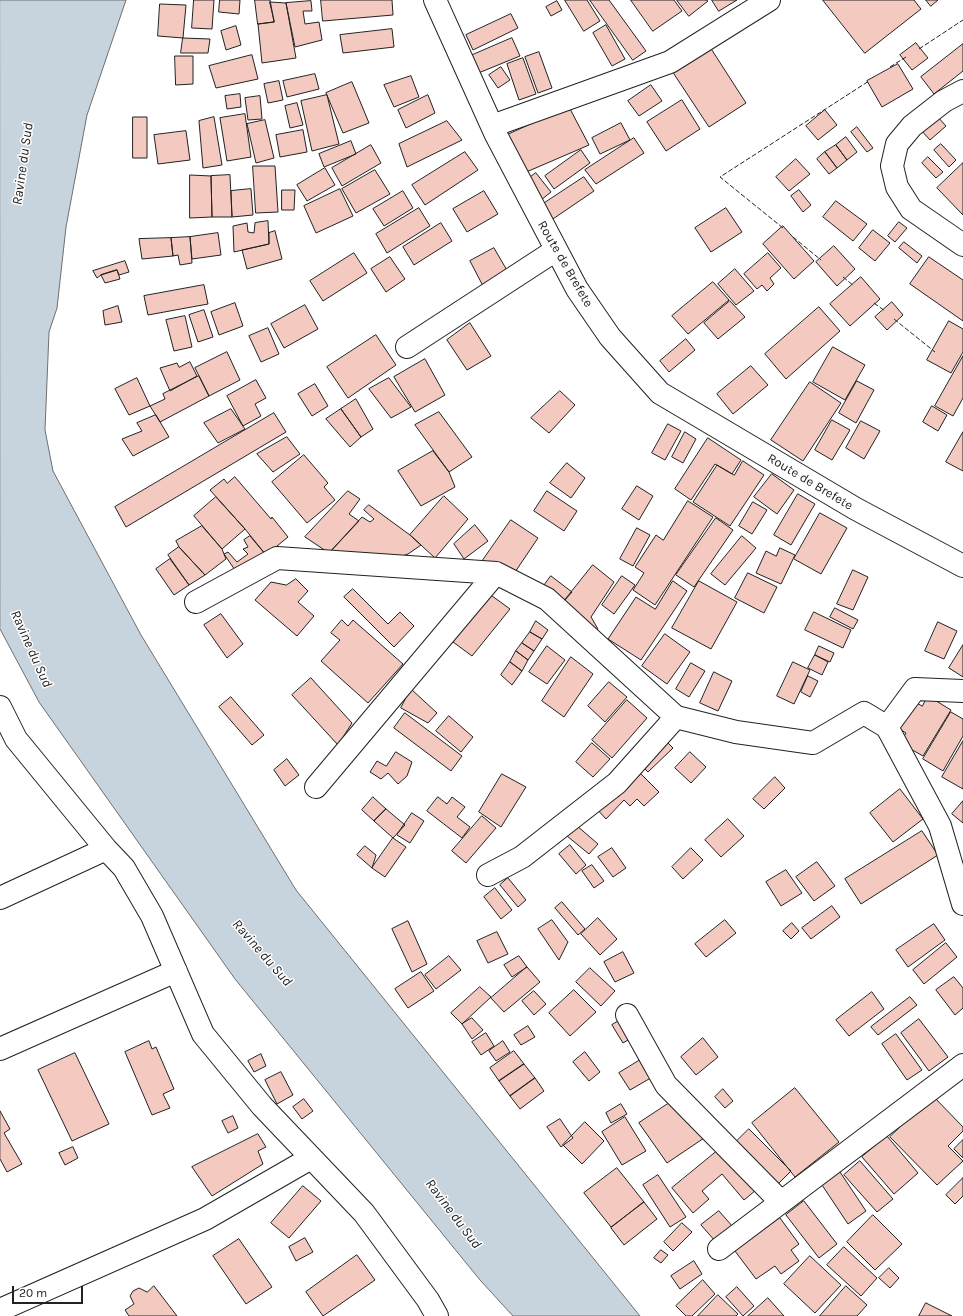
<!DOCTYPE html>
<html>
<head>
<meta charset="utf-8">
<style>
  body { margin:0 }
  #map { position:relative; width:963px; height:1316px; overflow:hidden; background:#fff; font-family:Karla,sans-serif }
  canvas { display:block }
  .scale { position:absolute; left:12px; top:1286px; width:71px; height:18px; box-sizing:border-box; border:2px solid #222; border-top:0; padding-left:5px; font-size:12px; line-height:14px; white-space:nowrap; color:#222; -webkit-text-stroke:3px #fff; paint-order:stroke }
</style>
</head>
<body>
<div id="map">
<canvas width="963" height="1316"></canvas>
<div class="scale">20 m</div>
</div>
<script>
const g = document.querySelector('canvas').getContext('2d');
g.lineJoin = 'round';
function fill(path, color) {
  g.fillStyle = color;
  g.fill(path, 'evenodd');
}
function stroke(path, color, width, dash) {
  g.strokeStyle = color;
  g.lineWidth = width;
  g.lineCap = dash ? 'butt' : 'round';
  g.setLineDash(dash || []);
  g.stroke(path);
}
function drawText(font, color, halo, rows, align = 'center') {
  g.font = font + ' Karla,sans-serif';
  g.lineWidth = 3;
  g.setLineDash([]);
  g.textBaseline = 'middle';
  g.strokeStyle = halo;
  g.fillStyle = color;
  for (const [text, x, y, turn = 0] of rows) {
    g.save();
    g.translate(x, y);
    g.rotate((+turn || 0) * Math.PI / 180);
    g.textAlign = isNaN(turn) ? turn : align;
    if (halo) g.strokeText(text, 0, 0);
    g.fillText(text, 0, 0);
    g.restore();
  }
}
const water = new Path2D(`
  M0,0H126L87,115L66,227L57,308L49,332L45,430L53,471L141,635L296,890L640,1316H513L480,1280L235,979L39,702L0,629Z`);
fill(water, '#c7d3dd');
stroke(water, '#6f6f6f', 1);
const building = new Path2D(`
  M194,0H214L212,29L192,28Z
  M220,0H240L239,14L219,12Z
  M255,0H270L274,22L258,24Z
  M321,0H392L393,15L323,21Z
  M565,0H587L600,21L584,31Z
  M590,0H609L646,51L633,60Z
  M631,0H674L682,11L653,31Z
  M677,0H706L708,1L689,16Z
  M712,0H737L719,11Z
  M823,0H914L921,9L865,53Z
  M926,0H938L931,6Z
  M311,1L312,11H303L305,24L319,22L322,40L295,47L286,3Z
  M557,1L562,10L551,16L546,7Z
  M270,2L286,3L296,58L262,63L258,24L274,22Z
  M160,4L186,5L183,38L158,36Z
  M511,14L518,28L473,50L466,35Z
  M606,25L625,59L612,66L593,33Z
  M236,26L241,45L226,50L221,31Z
  M392,29L394,47L343,53L340,35Z
  M183,38L210,39L208,53H181Z
  M512,38L520,56L476,74L468,57Z
  M916,43L928,58L912,70L900,55Z
  M708,44L746,103L709,127L670,68Z
  M963,44V71L934,94L921,77Z
  M539,52L552,88L538,93L525,57Z
  M252,55L258,79L216,88L209,66Z
  M175,56H193V84L176,85Z
  M523,58L536,94L519,100L507,64Z
  M898,64L913,89L882,107L867,81Z
  M501,67L510,80L498,88L489,75Z
  M315,74L319,89L287,97L283,81Z
  M411,76L419,97L394,107L384,85Z
  M279,81L283,100L268,103L264,84Z
  M352,82L369,123L343,133L326,93Z
  M651,85L662,101L639,116L628,101Z
  M240,94L241,107L227,109L225,96Z
  M327,95L339,144L312,151L301,101Z
  M428,95L435,113L406,128L398,110Z
  M260,96L262,119L248,120L245,98Z
  M682,100L700,129L666,151L647,122Z
  M297,103L303,125L290,128L285,106Z
  M569,107L589,145L524,173L505,136Z
  M825,110L837,125L818,140L806,126Z
  M245,114L251,157L227,161L220,118Z
  M936,115L946,126L930,140L920,129Z
  M133,117H147V158H133Z
  M214,117L222,165L203,168L199,121Z
  M265,120L274,158L256,163L247,124Z
  M447,121L462,140L407,167L399,144Z
  M621,123L630,140L600,154L592,138Z
  M857,127L873,148L867,152L851,132Z
  M303,130L307,152L280,157L276,135Z
  M186,131L190,160L158,164L154,135Z
  M846,137L857,152L847,160L836,145Z
  M634,138L644,153L596,184L585,170Z
  M351,141L356,154L324,167L319,154Z
  M941,144L956,160L949,167L934,150Z
  M371,145L381,163L342,186L332,168Z
  M836,145L847,160L837,168L825,152Z
  M581,150L590,163L554,189L545,176Z
  M465,152L478,170L425,205L412,185Z
  M825,152L837,168L829,174L817,159Z
  M928,157L943,172L936,178L922,163Z
  M796,159L810,174L789,191L776,177Z
  M963,163V215L937,188Z
  M253,166H275L278,212L256,213Z
  M325,168L335,185L307,201L297,185Z
  M375,170L390,194L356,213L342,189Z
  M536,173L551,192L536,204L521,184Z
  M190,175L211,176L212,217L190,218Z
  M230,175L232,217H212L211,176Z
  M584,177L594,191L547,223L537,208Z
  M251,189L253,215L232,217L231,191Z
  M340,189L353,216L316,233L304,206Z
  M282,190H295L294,210H282Z
  M799,190L811,205L803,212L791,196Z
  M403,191L413,208L384,226L373,209Z
  M484,191L498,214L467,232L453,209Z
  M836,201L867,224L853,241L823,217Z
  M419,208L430,226L387,253L376,234Z
  M726,208L742,232L711,252L695,228Z
  M268,221L269,244L234,252L233,226L247,223L248,232L254,233L255,223Z
  M899,222L907,228L895,242L888,236Z
  M441,223L452,241L414,265L403,247Z
  M783,226L814,261L794,279L763,244Z
  M873,230L890,243L875,261L859,248Z
  M275,231L282,259L247,269L242,250L269,244V233Z
  M218,233L221,255L192,259L190,237Z
  M190,237L192,263L180,265L178,255L173,256L171,238Z
  M171,238L173,256L142,259L139,239Z
  M904,242L922,256L917,263L899,248Z
  M834,246L855,269L837,286L816,262Z
  M494,248L508,272L483,286L470,261Z
  M354,253L367,273L323,301L310,281Z
  M768,253L781,268L770,278L774,284L767,291L762,285L757,289L744,274Z
  M390,257L405,279L386,292L371,269Z
  M929,257L963,280V321L910,284Z
  M125,261L129,272L119,275L117,270L101,275L97,278L93,271Z
  M735,269L754,291L736,305L718,284Z
  M117,270L120,279L105,283L101,275Z
  M861,277L880,299L850,326L830,304Z
  M713,282L729,300L688,334L672,316Z
  M204,285L208,304L148,315L144,296Z
  M730,301L745,317L718,339L704,323Z
  M892,302L903,315L887,330L875,317Z
  M235,303L243,326L219,335L211,312Z
  M305,305L318,329L284,348L271,324Z
  M118,306L122,322L105,325L103,311Z
  M819,307L840,331L786,379L765,354Z
  M204,310L213,337L198,342L189,315Z
  M185,316L192,347L174,351L166,320Z
  M949,321L963,329V352L951,373L927,360Z
  M470,323L491,356L467,370L447,340Z
  M268,328L279,354L261,362L249,336Z
  M376,335L396,365L348,398L327,367Z
  M686,339L695,350L669,372L660,361Z
  M833,347L865,365L845,400L813,382Z
  M227,352L240,380L209,396L195,368Z
  M963,356V398L953,416L935,406Z
  M425,359L445,395L415,412L394,377Z
  M190,362L197,376L170,391L160,368L177,363L179,367Z
  M751,366L768,385L733,414L717,394Z
  M199,376L209,396L160,422L150,406L165,399L163,394Z
  M137,378L150,406L129,415L115,389Z
  M389,378L411,407L391,418L369,389Z
  M256,380L266,398L255,404L261,416L243,426L227,396Z
  M857,381L874,390L856,423L839,413Z
  M810,382L841,403L803,461L771,440Z
  M315,384L328,406L312,416L298,394Z
  M560,391L575,405L549,433L531,418Z
  M356,399L373,429L361,437L341,409Z
  M932,406L947,415L938,431L923,422Z
  M231,409L245,429L218,443L204,423Z
  M341,409L361,437L350,447L326,419Z
  M439,412L472,457L449,472L415,425Z
  M274,413L286,432L126,527L115,507Z
  M156,415L169,437L133,456L122,439L142,431L137,423Z
  M832,420L850,430L832,460L815,450Z
  M861,421L880,431L864,459L846,448Z
  M668,424L681,431L665,460L652,453Z
  M685,432L696,439L683,463L672,457Z
  M963,432V471L946,462Z
  M287,437L300,454L273,472L257,454Z
  M708,438L741,460L732,474L715,464L691,500L675,489Z
  M433,451L449,472L455,487L421,506L398,471Z
  M304,455L328,483L324,487L335,500L307,523L272,482Z
  M743,461L764,475L730,526L693,502L717,465L734,475Z
  M567,463L585,478L571,498L550,483Z
  M772,474L794,490L777,514L754,497Z
  M235,477L271,519L272,517L288,537L266,555L245,529L210,490L224,479L227,483Z
  M637,486L653,496L639,520L622,509Z
  M348,491L360,499L349,514L359,521L329,553L305,537Z
  M547,491L577,511L564,531L534,511Z
  M798,494L815,504L791,545L774,535Z
  M444,496L468,519L435,558L410,535Z
  M216,497L245,529L222,549L194,516Z
  M688,501L713,517L655,605L633,590L644,573L635,567L656,535L663,540Z
  M753,502L767,510L752,534L739,526Z
  M369,505L410,535L421,545L408,554L391,560L329,553L362,517L370,522L374,519L364,510Z
  M820,513L847,528L821,574L794,559Z
  M716,518L733,530L694,587L676,575Z
  M511,520L538,538L509,581L481,563Z
  M475,525L488,541L464,559L454,544Z
  M202,526L222,549L226,559L205,575L179,547L176,541Z
  M637,528L650,535L633,566L620,559Z
  M250,536L266,555L237,573L224,554L228,552L237,562L248,554L243,549L248,547L244,540Z
  M742,536L756,548L725,585L711,574Z
  M179,547L205,575L189,585L168,555Z
  M780,548L795,555L781,584L756,573L766,551L776,556Z
  M170,559L189,585L174,595L156,569Z
  M593,565L614,582L591,617L598,629L587,637L574,623L565,600Z
  M853,570L868,577L853,610L837,604Z
  M748,573L777,587L764,613L735,598Z
  M551,576L572,592L565,600L560,612L538,594Z
  M622,576L635,585L614,614L602,605Z
  M296,579L308,591L298,602L314,616L297,636L255,600L271,582L286,585Z
  M673,581L687,591L641,660L608,639L636,597L655,609Z
  M699,581L737,602L711,649L672,628Z
  M353,589L388,624L400,612L414,626L394,647L344,597Z
  M488,593L510,609L472,656L449,639Z
  M835,608L858,620L853,629L830,617Z
  M814,612L851,630L843,648L805,630Z
  M221,614L243,644L227,658L204,625Z
  M342,620L348,626L353,620L403,664L368,703L321,661L340,640L331,633Z
  M536,621L548,630L542,639L530,632Z
  M938,622L957,631L944,659L925,651Z
  M530,632L542,639L534,651L522,643Z
  M665,634L690,652L667,684L642,666Z
  M522,643L534,651L528,660L516,651Z
  M963,645V677L949,668Z
  M547,646L565,660L547,684L529,672Z
  M819,646L834,653L830,662L815,655Z
  M516,651L528,660L522,671L510,662Z
  M815,655L828,662L822,675L808,668Z
  M571,657L593,674L564,717L542,701Z
  M510,662L522,671L512,685L501,675Z
  M793,662L810,670L794,704L777,696Z
  M691,663L705,671L689,697L676,689Z
  M714,672L732,681L718,711L700,703Z
  M808,676L818,681L810,697L801,692Z
  M311,678L352,723L338,745L292,695Z
  M609,682L627,697L605,722L588,706Z
  M411,689L437,713L428,723L401,708Z
  M928,696L951,710L923,756L900,743L906,733L894,726L910,699L922,706Z
  M231,697L264,735L252,745L219,707Z
  M627,700L647,718L612,758L592,740Z
  M951,712L963,719V736L943,771L923,759Z
  M405,713L462,756L451,771L394,728Z
  M449,716L473,737L461,752L436,731Z
  M662,737L673,748L648,772L637,761Z
  M963,741V789L942,777Z
  M592,743L610,759L593,777L576,762Z
  M396,752L412,762L407,776L398,784L388,773L381,779L370,772L377,761L386,766Z
  M690,752L706,767L691,783L675,768Z
  M287,759L299,775L285,786L274,770Z
  M635,768L659,792L644,806L637,799L630,806L624,800L606,819L595,807Z
  M502,774L526,787L501,827L479,812Z
  M775,777L785,788L764,809L753,799Z
  M900,789L923,819L893,842L870,813Z
  M373,797L386,809L374,821L362,810Z
  M438,797L447,804L452,797L465,807L457,817L470,827L462,838L427,811Z
  M963,801V823L952,814Z
  M386,809L405,825L393,838L374,821Z
  M412,813L424,821L410,843L397,835Z
  M482,816L496,828L466,863L452,851Z
  M728,819L744,836L721,857L705,840Z
  M576,825L598,844L589,854L567,836Z
  M922,831L938,855L861,904L845,879Z
  M393,838L406,847L385,877L372,868Z
  M570,845L586,865L576,874L559,854Z
  M365,846L376,855L372,868L357,855Z
  M612,848L626,868L613,877L598,857Z
  M691,848L703,860L683,879L672,867Z
  M817,862L835,886L814,901L796,877Z
  M592,865L604,881L594,888L582,871Z
  M786,870L802,893L781,906L766,882Z
  M508,878L526,900L518,907L500,885Z
  M495,888L512,910L501,919L484,897Z
  M562,902L585,929L578,935L555,908Z
  M832,906L840,917L811,939L802,928Z
  M598,918L617,939L600,955L581,934Z
  M552,920L568,942L559,960L538,929Z
  M725,920L736,933L706,957L695,944Z
  M408,921L427,964L412,972L392,929Z
  M792,923L799,931L791,939L783,931Z
  M934,924L945,940L908,967L896,950Z
  M497,932L508,954L488,963L477,941Z
  M946,943L957,957L924,984L913,970Z
  M623,952L634,973L615,982L604,962Z
  M449,956L461,970L436,989L425,975Z
  M519,956L527,967L512,977L504,965Z
  M527,967L540,982L504,1012L491,998Z
  M590,968L615,991L601,1006L576,982Z
  M421,972L434,991L408,1008L395,989Z
  M954,977L963,988V1008L955,1015L936,990Z
  M480,987L491,997L462,1024L451,1013Z
  M574,990L596,1012L570,1036L549,1013Z
  M534,991L546,1004L534,1015L522,1001Z
  M872,992L884,1009L849,1036L836,1020Z
  M910,997L917,1005L878,1035L871,1027Z
  M632,1013L643,1031L623,1043L612,1025Z
  M472,1018L483,1030L472,1039L462,1024Z
  M919,1019L948,1057L929,1071L901,1033Z
  M528,1026L535,1037L521,1045L514,1035Z
  M486,1033L494,1046L481,1055L472,1042Z
  M896,1034L922,1070L907,1080L882,1044Z
  M703,1038L718,1057L696,1075L681,1057Z
  M149,1041L152,1049L156,1047L174,1089L163,1094L170,1108L152,1115L125,1052Z
  M503,1041L510,1052L496,1061L489,1051Z
  M514,1051L524,1064L499,1081L490,1068Z
  M585,1052L600,1072L589,1081L573,1062Z
  M75,1053L109,1124L72,1141L38,1070Z
  M261,1054L266,1066L254,1072L248,1061Z
  M650,1054L661,1072L630,1090L619,1073Z
  M524,1064L535,1078L510,1096L499,1081Z
  M281,1072L293,1095L277,1104L265,1080Z
  M535,1078L544,1091L520,1109L510,1096Z
  M795,1088L839,1142L795,1177L752,1123Z
  M723,1089L733,1101L725,1108L715,1097Z
  M683,1094L710,1134L667,1163L639,1123Z
  M933,1096L963,1127V1131L948,1146L963,1161L937,1185L890,1137Z
  M304,1099L313,1111L302,1119L293,1107Z
  M621,1104L627,1114L611,1123L606,1113Z
  M0,1111L10,1129L4,1133L22,1164L7,1172L0,1159Z
  M233,1116L238,1128L228,1133L222,1121Z
  M625,1117L646,1151L622,1165L602,1132Z
  M560,1119L573,1138L561,1147L547,1127Z
  M585,1122L604,1141L582,1164L563,1145Z
  M749,1129L791,1171L778,1184L736,1142Z
  M258,1134L266,1147L258,1151L263,1164L212,1196L192,1167Z
  M887,1136L918,1173L894,1194L862,1157Z
  M963,1140V1158L954,1149Z
  M727,1143L762,1185L744,1200L722,1174L702,1191L709,1199L693,1213L672,1188Z
  M73,1147L78,1158L65,1165L59,1153Z
  M860,1161L893,1199L877,1212L844,1175Z
  M617,1168L644,1202L611,1227L584,1193Z
  M838,1169L866,1211L848,1224L820,1182Z
  M658,1175L686,1217L670,1227L643,1185Z
  M963,1178V1196L955,1204L946,1195Z
  M303,1186L321,1201L289,1238L271,1223Z
  M804,1201L837,1244L819,1258L786,1215Z
  M644,1202L657,1219L624,1245L611,1228Z
  M719,1211L740,1235L723,1250L701,1225Z
  M873,1215L902,1244L875,1270L847,1242Z
  M780,1218L799,1244L791,1250L799,1261L781,1274L775,1266L756,1279L735,1251Z
  M682,1223L692,1232L673,1251L664,1242Z
  M305,1238L313,1252L296,1261L289,1247Z
  M239,1239L272,1287L246,1304L213,1256Z
  M844,1247L877,1278L861,1296L827,1265Z
  M661,1250L668,1255L661,1263L654,1258Z
  M357,1255L375,1280L323,1316L306,1292Z
  M810,1256L841,1285L815,1313L784,1284Z
  M694,1261L702,1274L680,1289L671,1276Z
  M889,1268L899,1278L890,1288L879,1278Z
  M703,1280L715,1294L692,1316H686L676,1306Z
  M154,1286L177,1316H129L125,1310L134,1304L130,1296L133,1291L139,1288L147,1292Z
  M846,1286L867,1305L857,1316H820Z
  M737,1287L754,1306L743,1316L726,1297Z
  M718,1295L738,1314L736,1316H698Z
  M768,1298L784,1316H748Z
  M926,1303L952,1316H919Z`);
fill(building, '#f3c9c0');
stroke(building, '#222', 1);
const minor = new Path2D(`
  M435,0L496,135L577,289L610,337L660,393L856,509L963,566
  M963,91L944,101L912,126L897,144L892,166L897,187L911,209L963,245
  M492,126L670,62L769,0
  M407,347L556,250
  M196,602L277,558L496,573L547,599L676,717L736,732L813,743L864,713L887,727L940,826L963,904
  M0,707L16,739L106,849L124,868L152,916L203,1034L262,1106L364,1213L428,1300L437,1316
  M887,727L915,689L963,691
  M316,787L496,573
  M488,875L522,857L617,783L676,717
  M0,898L106,849
  M627,1015L666,1085L781,1202
  M0,1049L176,971
  M719,1249L963,1065
  M0,1310L205,1219L311,1158`);
stroke(minor, '#222', 24);
stroke(minor, '#fff', 22);
stroke(new Path2D(`
  M919,49L963,20
  M890,67L906,57
  M783,228L720,177L869,81
  M793,237L821,260
  M843,277L854,286
  M874,303L885,311
  M894,319L935,352`), '#222', 1, [5, 2]);
drawText('13px', '#222', '#fff', [
  ["Route de Brefete",565,264,60],
  ["Route de Brefete",810,482,31]
]);
drawText('italic 14px', '#222', '#fff', [
  ["Ravine du Sud",23,164,-82],
  ["Ravine du Sud",31,649,66],
  ["Ravine du Sud",262,953,49],
  ["Ravine du Sud",453,1214,53]
]);
</script>
</body>
</html>
